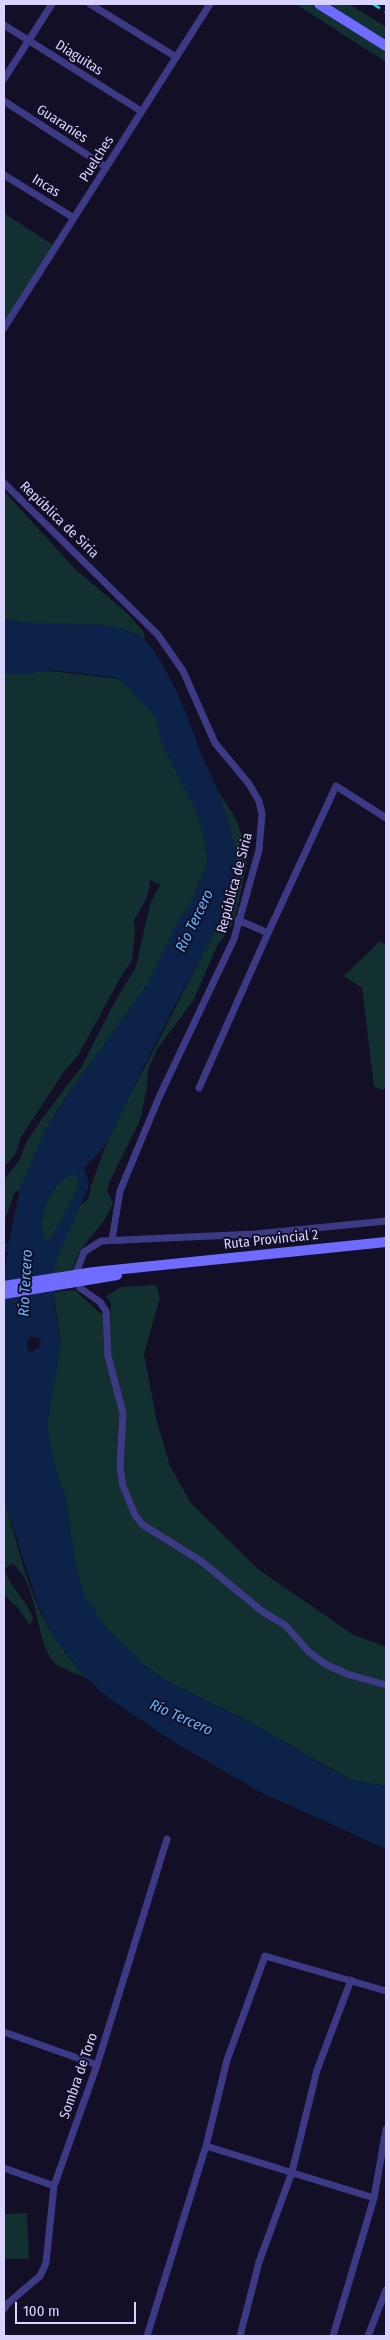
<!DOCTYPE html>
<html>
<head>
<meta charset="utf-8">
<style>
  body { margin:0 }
  #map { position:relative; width:390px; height:2340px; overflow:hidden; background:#130f26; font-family:"Fira Sans Condensed",sans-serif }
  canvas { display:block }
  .frame { position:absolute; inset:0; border:5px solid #d9d4ff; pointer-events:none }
  .scale { position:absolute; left:15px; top:2302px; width:121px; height:22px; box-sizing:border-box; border:2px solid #d9d4ff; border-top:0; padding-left:6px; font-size:15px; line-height:18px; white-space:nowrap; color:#d9d4ff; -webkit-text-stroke:4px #130f26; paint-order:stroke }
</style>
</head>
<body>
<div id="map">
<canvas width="390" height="2340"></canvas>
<div class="frame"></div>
<div class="scale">100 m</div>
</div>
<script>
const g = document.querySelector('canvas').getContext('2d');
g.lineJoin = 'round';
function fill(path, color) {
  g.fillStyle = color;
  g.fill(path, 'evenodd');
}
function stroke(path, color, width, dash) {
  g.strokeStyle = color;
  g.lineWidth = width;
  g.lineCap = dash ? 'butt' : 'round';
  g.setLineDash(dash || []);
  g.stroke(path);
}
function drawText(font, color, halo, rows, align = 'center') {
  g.font = font + ' "Fira Sans Condensed",sans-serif';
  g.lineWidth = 4;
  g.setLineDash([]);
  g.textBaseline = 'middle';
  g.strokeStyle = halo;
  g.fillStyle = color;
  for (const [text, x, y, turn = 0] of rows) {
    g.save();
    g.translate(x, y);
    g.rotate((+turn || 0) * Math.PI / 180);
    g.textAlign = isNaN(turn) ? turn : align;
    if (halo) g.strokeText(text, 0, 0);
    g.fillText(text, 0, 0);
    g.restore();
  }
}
fill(new Path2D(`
  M298,4H310L386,52V62L297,5Z
  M328,4H349L386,27V41Z
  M4,213L53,245L4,322Z
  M4,491L76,570L125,611L144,632L145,640L137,634L78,625L31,624L4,619Z
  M41,670L120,679L150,710L156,718L162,744L194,806L204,837L207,864L193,899L169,941L147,985L59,1107L45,1131L20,1190L15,1192L4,1223V1179L19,1161L27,1141L41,1120L82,1066L113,1005L136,967L146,921L151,902L160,885L150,880C150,896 142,907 134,920L135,932L132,960L119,980L79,1054L63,1073L21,1137L15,1155L4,1167V674H27Z
  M218,791L236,819L247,849V862L238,905L234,920L226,934L218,944L193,1001L158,1048L148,1070L147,1088L140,1120L109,1183L107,1191L113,1202C106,1228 77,1243 73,1270L53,1273L57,1258L79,1205C87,1202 91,1196 90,1188L106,1145L125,1105L197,966L230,890L234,875L224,813Z
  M380,941L386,945V1083L384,1090L374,1087L362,988L344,976Z
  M73,1174L78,1176C82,1192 58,1225 50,1240L46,1241C34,1220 51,1182 73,1174Z
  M156,1285L160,1298L144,1354L157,1422L170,1466L191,1503L258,1569L352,1634L386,1647V1786L351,1780L246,1720L165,1680L143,1664L120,1642L106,1628L92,1609L83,1592L76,1567L66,1498L56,1471L49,1443L47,1425L61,1342L53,1292L75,1290L110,1322L111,1303L106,1296L121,1287Z
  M4,1499C16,1539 27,1588 47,1625C58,1645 72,1661 86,1678C77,1674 65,1670 57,1665C35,1649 39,1580 12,1564L5,1568C6,1583 27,1600 33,1618L30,1625L17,1607L4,1595Z
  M27,2213L29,2259H4V2214Z`), '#12302f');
fill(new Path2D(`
  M4,619C43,629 105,616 138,635C160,647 190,718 197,743C202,759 212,775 218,791C224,807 233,833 235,849C240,901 191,974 168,1019C146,1061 126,1103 106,1145L84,1168L89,1182L88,1188L57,1258L54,1270L55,1309L61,1342L47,1425L56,1471L66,1498L76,1567L83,1592L106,1628L143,1664L165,1680L246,1720L350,1780L386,1786V1849L260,1792L169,1739L110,1699L86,1678L57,1642L46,1623L36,1599L4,1499V1273L8,1253L4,1251V1242L8,1244L20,1190L45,1131L59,1107L147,985L174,929L193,899L207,864L204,837L194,806L162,744L156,718L127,686L120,679L112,677L50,670L27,674H4ZM73,1174L79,1179L76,1193L50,1240L46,1241C34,1220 51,1182 73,1174ZM31,1337H38L41,1342L39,1348L30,1352L27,1349V1342Z`), '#0c2248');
stroke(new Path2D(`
  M90,4L176,57
  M4,25L141,111
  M4,79L52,4
  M4,101L106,167
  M4,175L74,218
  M4,328L210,4
  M4,483L158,635L183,671L215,743L249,784L259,801L262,814L259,850L234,939L160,1095L120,1191L112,1240
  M238,920L268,933L336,786L386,818
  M199,1088L268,933
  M77,1270L84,1252L101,1241L255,1234L386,1221
  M80,1288L100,1302L106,1311L108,1356L123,1413L120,1467L123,1486L135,1515L143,1525L201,1561L263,1612L285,1625L309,1652L325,1664L347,1674L386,1685
  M4,2032L97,2065
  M206,2146L374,2198
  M4,2168L54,2186
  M4,2309L7,2304L40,2276L46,2263L54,2186L97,2065L167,1839
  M147,2336L206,2146L227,2060L265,1956L386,1991
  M240,2336L259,2262L292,2172L317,2070L351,1980
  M333,2336L374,2198L386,2129
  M368,2336L386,2290`), '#3d3a85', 7);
stroke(new Path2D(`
  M319,4L386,46
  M4,1286L94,1272L386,1242
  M4,1294L117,1275`), '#6f6bff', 10);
stroke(new Path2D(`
  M373,4L386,12`), '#00e5ff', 2.5, [8, 6]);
drawText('14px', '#d9d4ff', '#130f26', [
  ["Diaguitas",79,58,32],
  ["Guaraníes",62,124,33],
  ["Puelches",97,159,-58],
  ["Incas",46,186,31],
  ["República de Siria",59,520,44],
  ["República de Siria",235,883,-75],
  ["Ruta Provincial 2",271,1240,-6],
  ["Sombra de Toro",79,2076,-71]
]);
drawText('italic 15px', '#62b6ff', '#130f26', [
  ["Río Tercero",195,921,-64],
  ["Río Tercero",26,1283,-87],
  ["Río Tercero",181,1718,24]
]);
</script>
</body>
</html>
